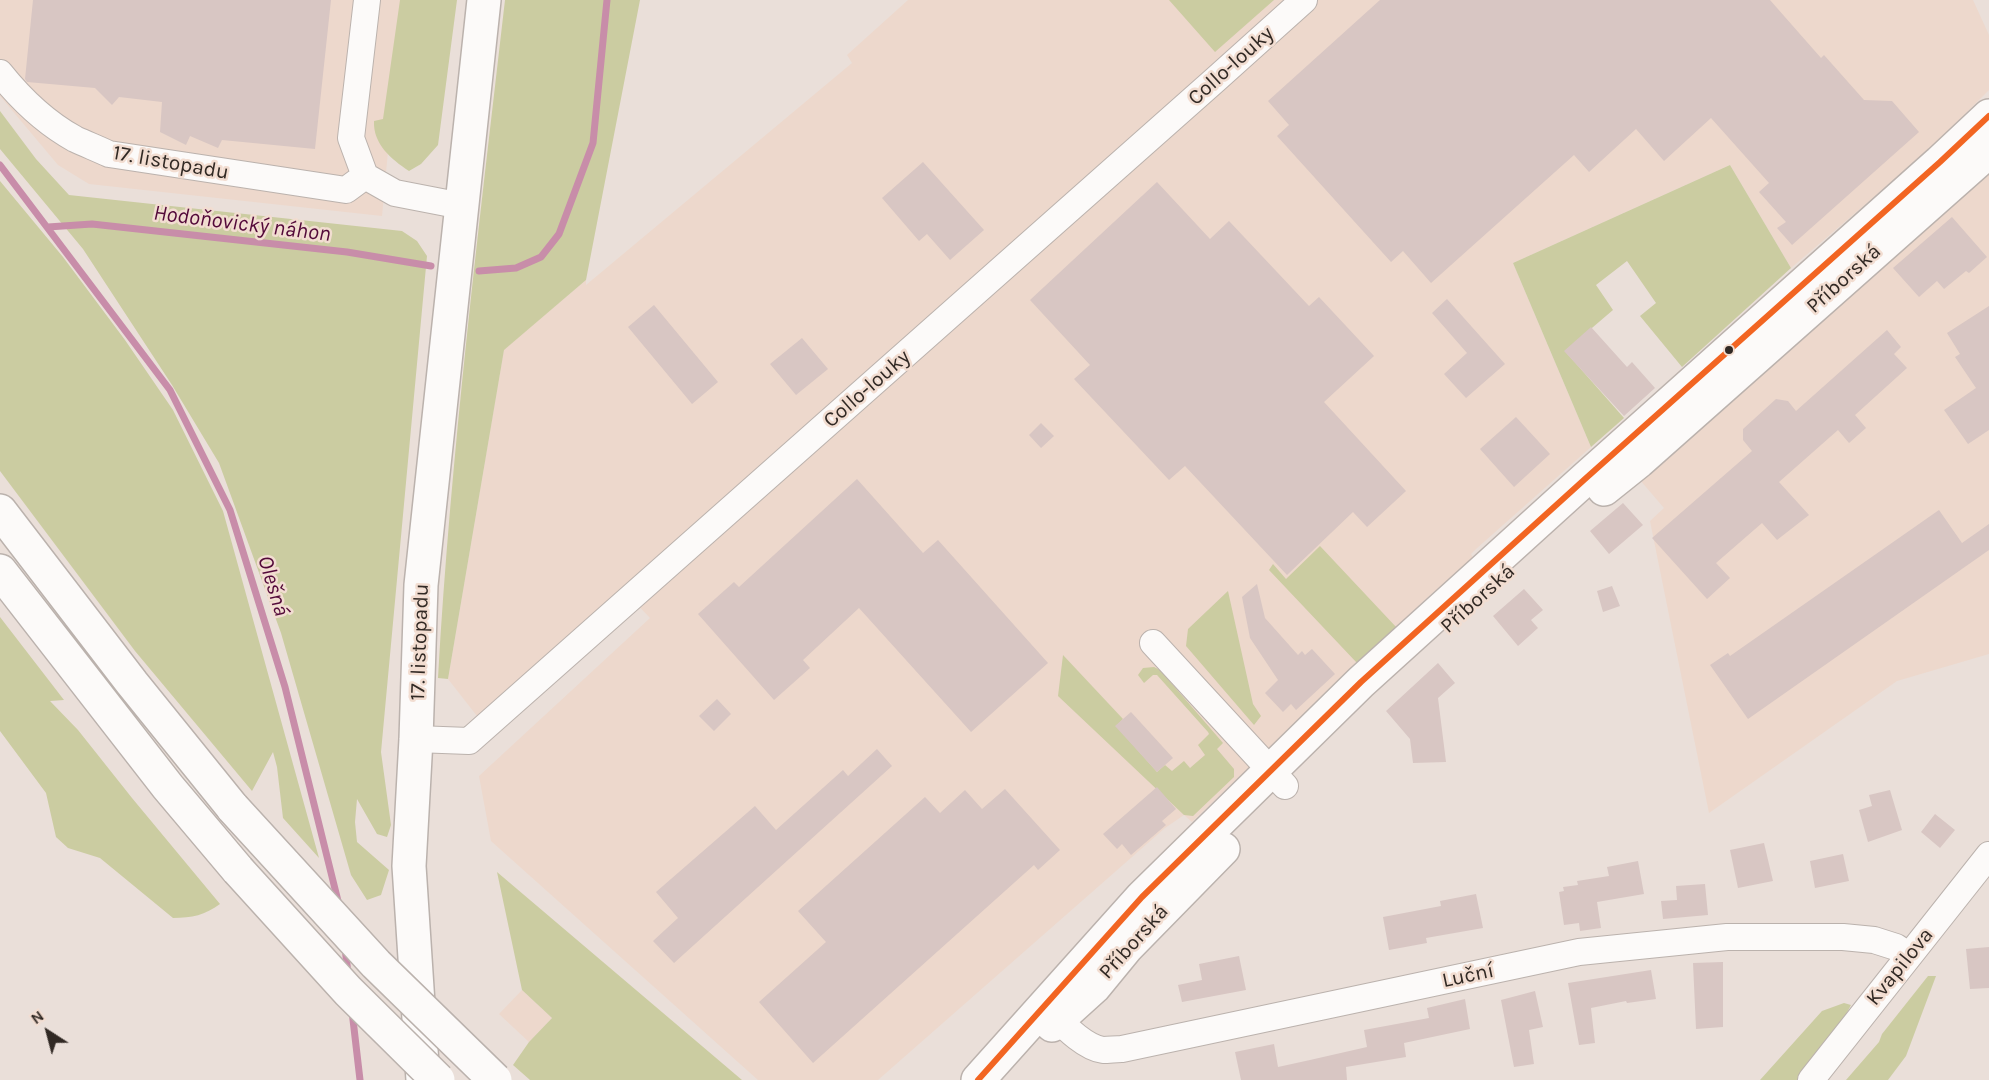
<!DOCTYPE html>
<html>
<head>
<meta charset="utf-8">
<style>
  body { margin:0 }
  #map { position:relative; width:1989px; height:1080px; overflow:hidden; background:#eadfd9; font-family:Karla,sans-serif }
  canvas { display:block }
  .north { position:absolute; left:18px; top:1002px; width:60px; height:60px; -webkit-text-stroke:4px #f2ddd1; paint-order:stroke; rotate:324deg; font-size:16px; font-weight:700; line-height:24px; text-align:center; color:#312924 }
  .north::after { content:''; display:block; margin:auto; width:21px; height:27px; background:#312924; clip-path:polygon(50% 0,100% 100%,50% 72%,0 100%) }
</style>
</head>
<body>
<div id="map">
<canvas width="1989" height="1080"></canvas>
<div class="north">N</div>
</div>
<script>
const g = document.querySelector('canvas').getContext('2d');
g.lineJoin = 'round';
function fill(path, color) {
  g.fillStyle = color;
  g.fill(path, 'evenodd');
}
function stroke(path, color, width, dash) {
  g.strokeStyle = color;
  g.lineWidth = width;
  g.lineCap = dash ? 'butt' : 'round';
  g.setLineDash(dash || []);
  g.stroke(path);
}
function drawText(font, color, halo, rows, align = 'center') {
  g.font = font + ' Karla,sans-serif';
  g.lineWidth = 5;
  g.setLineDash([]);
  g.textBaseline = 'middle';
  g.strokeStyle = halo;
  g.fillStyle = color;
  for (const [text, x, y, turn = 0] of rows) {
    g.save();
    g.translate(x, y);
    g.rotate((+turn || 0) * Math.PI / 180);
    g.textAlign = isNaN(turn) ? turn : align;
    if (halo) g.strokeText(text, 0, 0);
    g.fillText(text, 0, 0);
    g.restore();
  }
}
fill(new Path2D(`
  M0,0H402L382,216L89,184L58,165L0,96Z
  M908,0H1285L833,405L850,422L1318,0H1973L1989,35V90L1930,149L1791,268L1730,165L1513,263L1591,447L1476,549L1471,554L1473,558L1428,597L1192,822L1184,815L1165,828L878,1080H758L491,841L479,776L650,618L626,593L538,668L477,716L448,679L504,349L586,280V285L852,63L847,55Z
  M1989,171V654L1897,681L1709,813L1650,521L1664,508L1640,480Z
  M522,990L552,1018L529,1042L499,1014Z`), '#edd8cc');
fill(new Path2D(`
  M400,0H457L438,145L421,164L409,171C391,159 373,144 374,121L383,119Z
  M505,0H640L586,280L504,350L448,679L438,678C451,451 479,226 505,0Z
  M1169,0H1274L1215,52Z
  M0,111L36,159L69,195L402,231L417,241L427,256L381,752L391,825L387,837L377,834L357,799L355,822L357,842L389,870L381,895L367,900L351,875L281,633L219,463L172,385L83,249L0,149Z
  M1730,165L1791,268L1682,367L1640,316L1656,303L1627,261L1596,285L1613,310L1565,351L1624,418L1591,447L1513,263Z
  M0,181L63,257L125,340L173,410L223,511L319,858L283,818L277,767L273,752L252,791L135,651L0,471Z
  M1320,546L1397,628L1357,663L1269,570L1273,564L1286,579Z
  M1228,591L1253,704L1261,716L1254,725L1186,646L1188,629Z
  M0,617L64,700L50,701L78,730L132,798L220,904C205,915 192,918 173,918L100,858L68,848L56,837L46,793L0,731Z
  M1063,655L1123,719L1116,726L1157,772L1165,765L1172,771L1184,761L1190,768L1205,755L1198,745L1209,734L1208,732L1157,675H1153L1144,683L1138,675L1143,668L1154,667L1160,670L1223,743L1217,749L1234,769V777L1193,816L1184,815L1058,696Z
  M497,872L742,1080H530L513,1065L529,1042L552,1018L522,990Z
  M1928,976H1936L1906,1056L1888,1080H1846L1879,1042L1882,1034Z
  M1844,1003L1851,1005L1843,1020L1797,1080H1760L1822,1011Z`), '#cbcca1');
stroke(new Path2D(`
  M0,165L170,390L230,510L285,687L339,905
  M48,227L92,224L347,252L431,266
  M479,271L516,268L541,257L559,234L593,143L607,0
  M345,948L348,973
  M352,1011L360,1080`), '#c88da9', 7);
fill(new Path2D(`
  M33,0H331L315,149L222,140L218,148L190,136L186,145L160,132L162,102L119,97L112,105L95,88L27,82L25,79Z
  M1380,0H1770L1821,58L1824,55L1864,100L1892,101L1919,132L1792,245L1777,228L1786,222L1759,192L1769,183L1711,118L1664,161L1636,129L1589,172L1574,155L1431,283L1403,251L1391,262L1277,136L1289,125L1268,101Z
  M923,162L984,230L950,260L927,234L919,241L882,198Z
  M1157,182L1210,239L1229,221L1309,306L1319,297L1374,356L1324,402L1406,491L1367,527L1353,512L1287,575L1185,466L1169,480L1074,379L1090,365L1030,300Z
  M1952,217L1987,257L1969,273L1966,271L1944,289L1937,281L1919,297L1893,268Z
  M1447,299L1505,364L1466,398L1444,374L1467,353L1432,313Z
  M654,305L718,382L692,404L628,327Z
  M1989,306V430L1968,444L1944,410L1976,388L1955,357L1960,354L1947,333Z
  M1591,327L1627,367L1632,362L1655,388L1624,416L1564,351Z
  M1887,330L1901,347L1894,354L1907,368L1855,415L1866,428L1849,443L1838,430L1779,482L1809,515L1777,540L1762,523L1716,563L1730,578L1707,599L1652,538L1752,451L1743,440V429L1776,399L1788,401L1796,411Z
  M802,338L828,369L796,395L770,364Z
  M1516,417L1550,454L1514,487L1480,449Z
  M1041,423L1054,436L1041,448L1029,435Z
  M857,479L923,553L938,540L1048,663L971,732L859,608L803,660L810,668L774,700L698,614L734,582L739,587Z
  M1623,503L1643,525L1609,554L1590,531Z
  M1939,510L1962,543L1989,524V550L1748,719L1710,665L1728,653L1730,656Z
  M1257,584L1265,618L1298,655L1302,651L1305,655L1312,649L1335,674L1296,710L1291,704L1283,712L1265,693L1278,680L1250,638L1242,597Z
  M1612,586L1620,606L1603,612L1597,591Z
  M1524,589L1543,610L1531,620L1538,628L1518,646L1493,616Z
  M1438,663L1455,683L1438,698L1446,762L1413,763L1410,739L1386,711Z
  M717,699L731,714L714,731L699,716Z
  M1131,712L1173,758L1157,772L1115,726Z
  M877,749L892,766L674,963L653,941L678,918L656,892L755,806L776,830L843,770L848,776Z
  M1157,787L1176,809L1162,821L1166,825L1131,855L1122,844L1117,849L1103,834Z
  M1005,789L1060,850L1038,870L1034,865L813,1063L759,1002L826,942L798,911L925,797L940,813L965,790L982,809Z
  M1890,790L1902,830L1868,842L1859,810L1872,806L1869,795Z
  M1935,814L1955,830L1940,848L1921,832Z
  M1764,843L1773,881L1738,888L1730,850Z
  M1843,854L1849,881L1815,888L1810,861Z
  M1638,861L1644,894L1597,902L1601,928L1580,931L1579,923L1564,925L1559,892L1564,891L1563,887L1578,885L1577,881L1609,876L1607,867Z
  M1705,884L1708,915L1663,919L1661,901L1677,900L1676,886Z
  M1476,894L1483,928L1426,938L1427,943L1389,950L1383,917L1441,906L1440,901Z
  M1989,947V988L1970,989L1966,949Z
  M1239,956L1246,990L1182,1002L1178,985L1202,980L1199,964Z
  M1723,962V1027L1696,1029L1693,963Z
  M1651,970L1656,999L1627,1003L1626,1001L1591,1008L1595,1043L1579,1045L1568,983Z
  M1535,991L1543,1027L1529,1030L1534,1064L1514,1067L1501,1000Z
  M1465,999L1470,1029L1404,1043L1406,1057L1346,1067L1347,1080H1241L1235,1052L1274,1044L1278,1067L1310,1060L1367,1047L1364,1030L1429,1018L1427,1008Z`), '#d8c6c3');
const street = new Path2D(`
  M367,0L351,138L365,176L395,193L462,206
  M0,73C20,98 46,123 75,139C86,144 98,149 109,154L346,190L365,176
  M1153,643L1285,786
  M416,739L469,741L1215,80L1304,0
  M1045,1007C1059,1020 1082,1047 1103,1050C1109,1050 1116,1049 1122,1049L1579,952L1727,937H1843L1874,940L1896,947L1908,955
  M1811,1080L1989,855`);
const secondary = new Path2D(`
  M423,1080L409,866L416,739L421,585L484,0`);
const primary = new Path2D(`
  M1604,489L1639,461L1989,151
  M1052,1025L1094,987L1126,948L1223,849
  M978,1080L1142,897L1361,682L1585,479L1940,162L1989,116`);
const highway = new Path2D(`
  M0,511L132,683L233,808
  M0,571L168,787L238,870`);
stroke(street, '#bbb2ad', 28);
stroke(secondary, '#bbb2ad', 36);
stroke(primary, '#bbb2ad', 36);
stroke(highway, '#bbb2ad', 36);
stroke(street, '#fcfaf9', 26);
stroke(secondary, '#fcfaf9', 33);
stroke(primary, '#fcfaf9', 33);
stroke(highway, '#fcfaf9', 33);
const highwayBridge = new Path2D(`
  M233,808L376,964L495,1080
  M238,870L348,991L438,1080`);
stroke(highwayBridge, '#bbb2ad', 36, []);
stroke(highwayBridge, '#fcfaf9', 33);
stroke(new Path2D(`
  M978,1080L1142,897L1361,682L1585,479L1940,162L1989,116`), '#f26522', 6);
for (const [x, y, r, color] of [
  [1729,350,5,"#312924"]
]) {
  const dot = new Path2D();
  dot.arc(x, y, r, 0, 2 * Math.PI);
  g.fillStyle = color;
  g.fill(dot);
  stroke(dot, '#f2ddd1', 2);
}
drawText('21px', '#312924', '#f2ddd1', [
  ["Collo-louky",1231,66,-42],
  ["17. listopadu",171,163,10],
  ["Příborská",1844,279,-42],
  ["Collo-louky",867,389,-41],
  ["Příborská",1478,599,-42],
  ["17. listopadu",420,642,-88],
  ["Příborská",1134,942,-48],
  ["Kvapilova",1900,967,-51],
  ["Luční",1468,976,-12]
]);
drawText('italic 22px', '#530939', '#f2ddd1', [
  ["Hodoňovický náhon",242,224,7],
  ["Olešná",273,586,73]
]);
</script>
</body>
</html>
